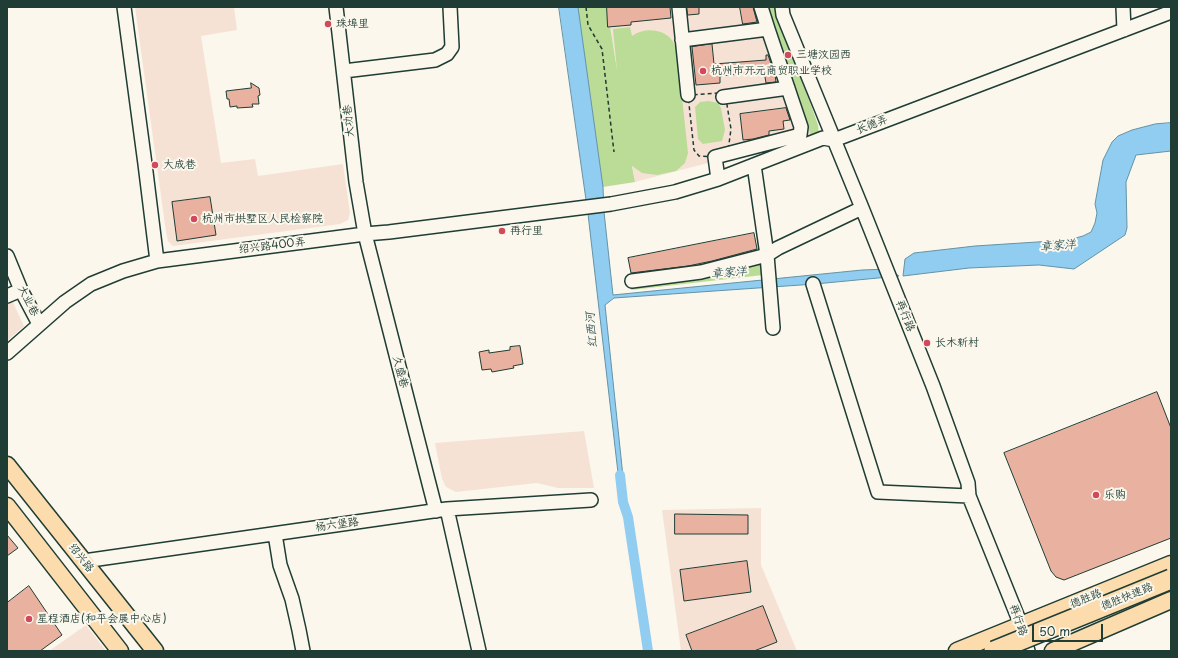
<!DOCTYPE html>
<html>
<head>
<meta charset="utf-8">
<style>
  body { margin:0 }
  #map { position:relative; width:1178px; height:658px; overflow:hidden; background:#fbf7ec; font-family:"Playpen Sans",sans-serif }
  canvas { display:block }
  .frame { position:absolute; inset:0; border:8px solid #1f3d34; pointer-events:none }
  .scale { position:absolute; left:1032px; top:624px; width:71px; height:18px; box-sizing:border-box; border:2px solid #1f3d34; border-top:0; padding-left:5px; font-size:12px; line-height:14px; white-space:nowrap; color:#1f3d34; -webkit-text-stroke:3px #fbf7ec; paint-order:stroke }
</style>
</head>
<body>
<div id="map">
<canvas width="1178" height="658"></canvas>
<div class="frame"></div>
<div class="scale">50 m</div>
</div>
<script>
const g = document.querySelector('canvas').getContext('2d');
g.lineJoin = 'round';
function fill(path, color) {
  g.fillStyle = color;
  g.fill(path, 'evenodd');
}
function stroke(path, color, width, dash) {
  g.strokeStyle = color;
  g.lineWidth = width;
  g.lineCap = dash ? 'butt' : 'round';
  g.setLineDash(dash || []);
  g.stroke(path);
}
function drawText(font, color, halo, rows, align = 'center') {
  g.font = font + ' "Playpen Sans","LXGW WenKai TC",sans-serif';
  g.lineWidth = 4;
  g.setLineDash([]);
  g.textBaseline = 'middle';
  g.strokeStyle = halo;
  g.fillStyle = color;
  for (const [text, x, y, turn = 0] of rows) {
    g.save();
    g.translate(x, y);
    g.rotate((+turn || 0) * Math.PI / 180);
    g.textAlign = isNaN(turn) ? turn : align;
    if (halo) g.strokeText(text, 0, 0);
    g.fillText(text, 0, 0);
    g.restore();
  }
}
fill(new Path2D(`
  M135,7H234L237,30L201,36L221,163L255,159L258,176L343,164L350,213L348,220L340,224L173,246L168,241L166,232Z
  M607,7H768L811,136L635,182Z
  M7,290L24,326L7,341Z
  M584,431L594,488H558L537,483L456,492L446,487L442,479L435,443Z
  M761,508V565L797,651H681L662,510Z
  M86,625L106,651H49Z`), '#f6e2d5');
fill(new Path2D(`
  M578,7H607L617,70L613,29L630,27L632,36C643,28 661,28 671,39C674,42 675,47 677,50L688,153L685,163L676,171L657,175L642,173L632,166L635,182L603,187Z
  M768,7H776L818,125L819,133L811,136Z
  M709,101L718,103L721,108L725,130L722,141L703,144L698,139L695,107L700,102Z
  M761,264L763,275L631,290L630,285L693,278Z`), '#bbdc96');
const water = new Path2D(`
  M559,7H578L603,187L604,212L613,295L862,270L889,269L899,276L815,284L614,298L605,305L624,486L620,490L588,214Z
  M1171,123V151L1136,155L1126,182L1127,228L1125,235L1074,269L1039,265L969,268L903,276L905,259L914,253L975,246L1068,240L1083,236L1091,232L1095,223L1097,213L1095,204L1103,160L1112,142L1118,136L1132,130L1155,124Z`);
fill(water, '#91ccf1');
stroke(water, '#6393a5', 1);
stroke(new Path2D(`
  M620,475L623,502L628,517L648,651`), '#91ccf1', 10);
const building = new Path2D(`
  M607,7H670L671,18L631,22V25L608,27Z
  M687,7H699V14L688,15Z
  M740,7H753L757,22L743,24Z
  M712,44L714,64L766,60V55H768L775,75L776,82L766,83L765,77L760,72L720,76V83L696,85L692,47Z
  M251,83L259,88L260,95L258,96L259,104H252L253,107L237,108V106L230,107L229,99H227L226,91L251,88Z
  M786,108L790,120L783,121L784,129L769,131V135L753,139L743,140L740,114Z
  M210,197L216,235L177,241L172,202Z
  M754,233L757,249L712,261L688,266L631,273L628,258Z
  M520,346L523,364L513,366L514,368L492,372L491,369L482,370L479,352L489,350V353L510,350V347Z
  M1157,392L1171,428V538L1064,580L1056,577L1051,571L1004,453Z
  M675,514L748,515V534H675Z
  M7,535L18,548L7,556Z
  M747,561L751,592L684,601L680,570Z
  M29,586L62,635L40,651H7V603Z
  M763,606L777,642L754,651H692L686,635Z`);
fill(building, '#e9b19f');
stroke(building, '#1f3d34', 1);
const minor = new Path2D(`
  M124,7L145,164L157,261
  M336,7L356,182L365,234L436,511
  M679,7L688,95
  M782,7L783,15L862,208L933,386L968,483L969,496L1021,625L1028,651
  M1123,7L1124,30
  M682,40L768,29
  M344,71L435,60L447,54L452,47L450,7
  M723,97L788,88
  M754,165L767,255L773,328
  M718,179L715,157L800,135L801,127L768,29L761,7
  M7,256L21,290L39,324
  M632,281L701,272L767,255L778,248L862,208
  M813,284L878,492L969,496
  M7,296L21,290
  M7,353L65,302L91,284L123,271L157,261L365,234L389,232L611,204L675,192L718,179L823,138L834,140L1171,12
  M447,509L479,651
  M275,534L280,565L292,599L299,630L303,651
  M84,561L447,509L591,500`);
const major = new Path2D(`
  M7,465L155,651
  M7,506L120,651
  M957,651L1171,564
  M1053,651L1171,600`);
stroke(minor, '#1f3d34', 16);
stroke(major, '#1f3d34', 19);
stroke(new Path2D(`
  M586,7L588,25L602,49L614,152
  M719,93L726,99L731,129L728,151L715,157L699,156L694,150L688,95Z`), '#1f3d34', 1.5, [4, 3]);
stroke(minor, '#fbf7ec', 13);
stroke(major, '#fcdcac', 16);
const highwayBridge = new Path2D(`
  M994,651L1171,579`);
stroke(highwayBridge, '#1f3d34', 22, []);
stroke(highwayBridge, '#fcdcac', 19);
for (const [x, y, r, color] of [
  [328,24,4,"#d1495b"],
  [788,55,4,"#d1495b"],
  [703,71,4,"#d1495b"],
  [155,165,4,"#d1495b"],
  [194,219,4,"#d1495b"],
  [502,231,4,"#d1495b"],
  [927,343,4,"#d1495b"],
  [1096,495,4,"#d1495b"],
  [29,619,4,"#d1495b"]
]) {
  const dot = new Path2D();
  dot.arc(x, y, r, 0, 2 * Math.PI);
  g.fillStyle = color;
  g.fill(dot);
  stroke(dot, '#fbf7ec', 1.5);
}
drawText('11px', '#1f3d34', '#fbf7ec', [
  ["珠埠里",336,24],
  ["三塘汶园西",796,55],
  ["杭州市开元商贸职业学校",711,71],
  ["大成巷",163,165],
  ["杭州市拱墅区人民检察院",202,219],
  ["再行里",510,231],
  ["长木新村",935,343],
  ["乐购",1104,495],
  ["星程酒店(和平会展中心店)",37,619]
], 'left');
drawText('11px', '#1f3d34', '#fbf7ec', [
  ["大功巷",349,121,-96],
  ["长德弄",872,125,-21],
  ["绍兴路400弄",272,246,-7],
  ["大业巷",28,301,63],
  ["再行路",905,316,68],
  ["久盛巷",400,372,76],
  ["杨六堡路",337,525,-8],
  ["绍兴路",81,558,51],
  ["德胜快速路",1127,597,-22],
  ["德胜路",1086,599,-22],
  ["再行路",1018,620,71]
]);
drawText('italic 12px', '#365a5a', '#fbf7ec', [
  ["章家洋",1058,246,-5],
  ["章家洋",729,273,-5],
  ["红西河",592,330,-95]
]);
</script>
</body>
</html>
